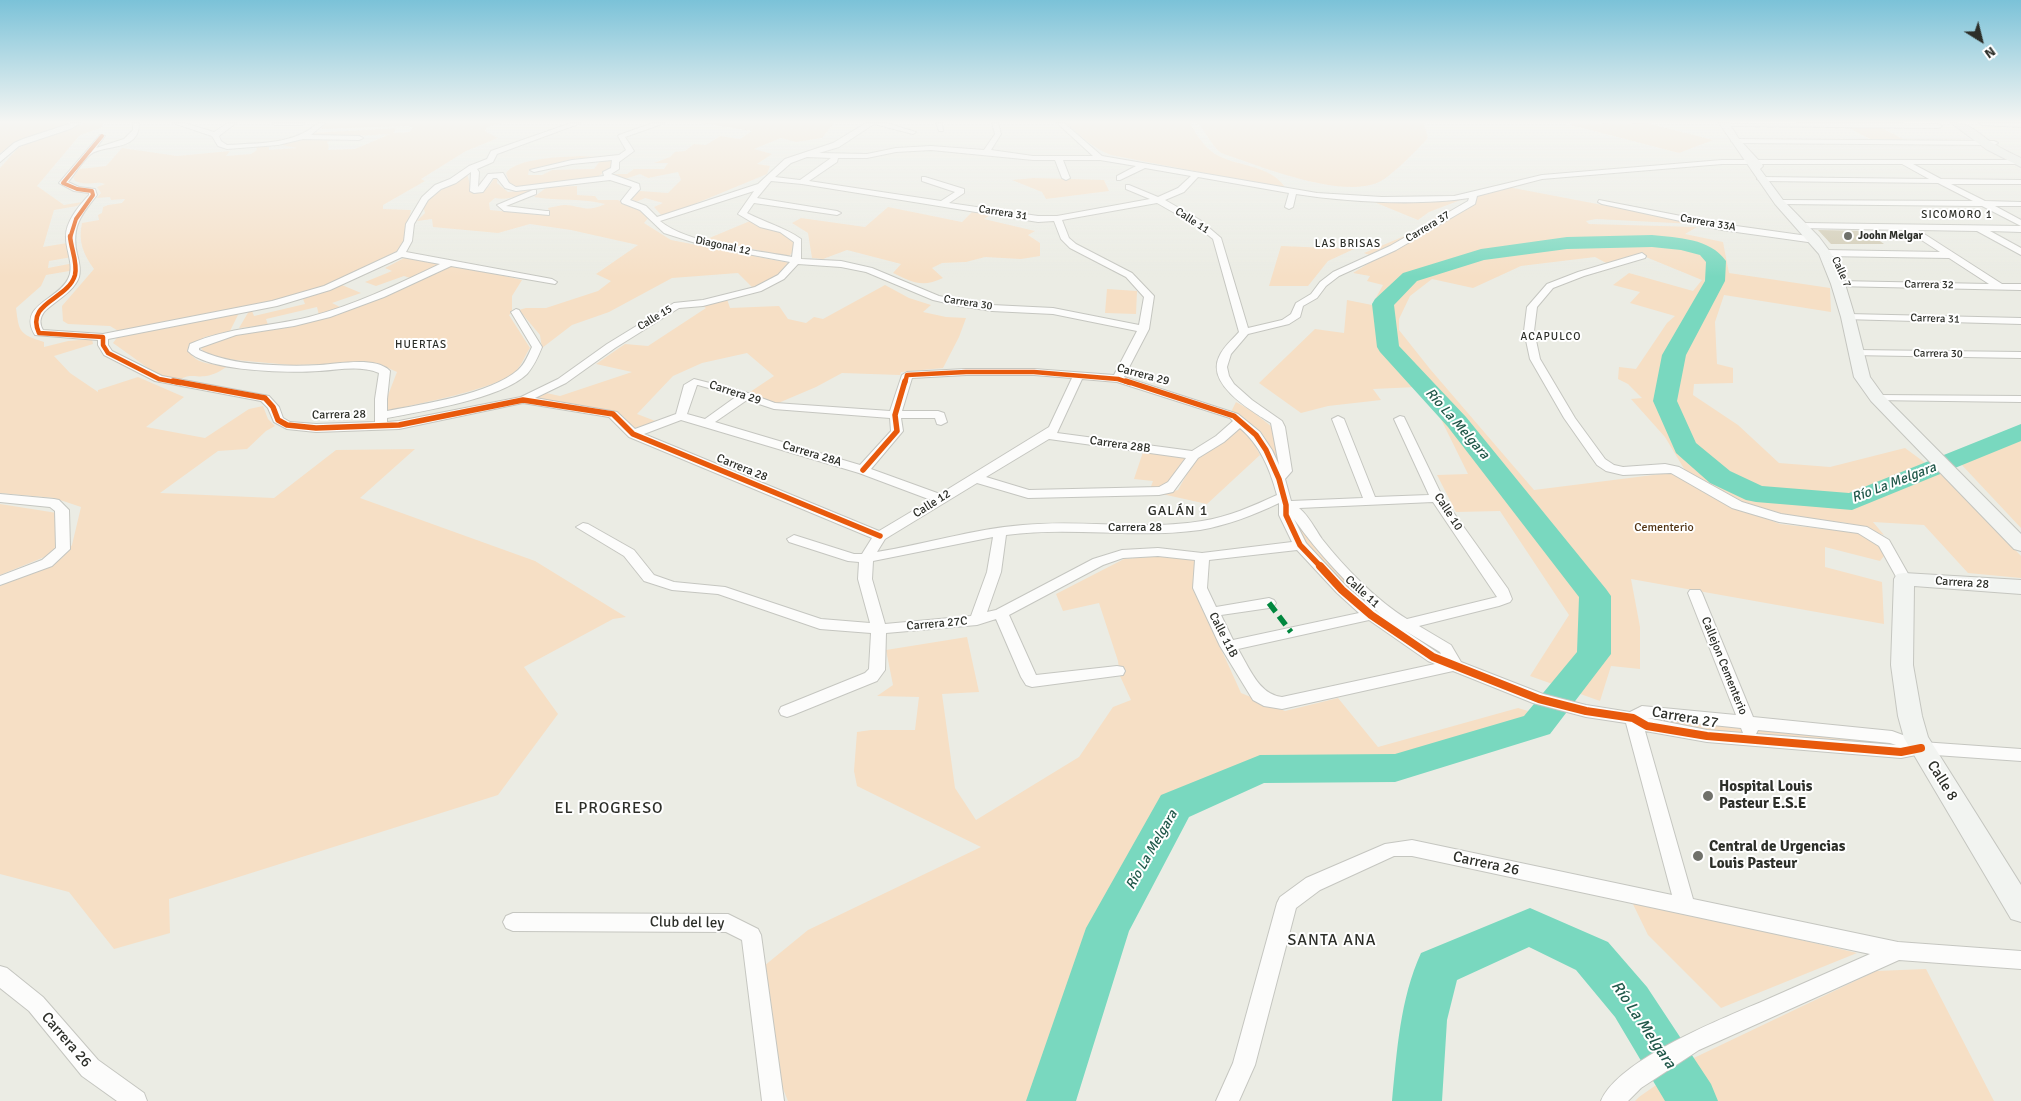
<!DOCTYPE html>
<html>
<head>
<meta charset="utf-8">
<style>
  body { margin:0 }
  #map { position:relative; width:2021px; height:1101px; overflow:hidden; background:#ebece4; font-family:Signika,sans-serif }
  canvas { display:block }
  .north { position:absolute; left:1956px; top:15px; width:50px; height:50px; -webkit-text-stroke:4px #fff; paint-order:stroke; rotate:144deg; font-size:14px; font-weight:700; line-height:20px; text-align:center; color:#2d2f29 }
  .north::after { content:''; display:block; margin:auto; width:18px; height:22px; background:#2d2f29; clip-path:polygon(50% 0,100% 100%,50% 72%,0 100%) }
</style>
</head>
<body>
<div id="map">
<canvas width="2021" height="1101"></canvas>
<div class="north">N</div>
</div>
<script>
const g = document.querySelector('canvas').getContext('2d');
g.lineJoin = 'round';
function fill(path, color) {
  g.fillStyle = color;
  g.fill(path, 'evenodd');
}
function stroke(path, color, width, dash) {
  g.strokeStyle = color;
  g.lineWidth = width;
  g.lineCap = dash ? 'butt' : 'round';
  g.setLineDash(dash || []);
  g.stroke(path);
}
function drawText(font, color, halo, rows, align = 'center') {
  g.font = font + ' Signika,sans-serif';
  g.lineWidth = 4;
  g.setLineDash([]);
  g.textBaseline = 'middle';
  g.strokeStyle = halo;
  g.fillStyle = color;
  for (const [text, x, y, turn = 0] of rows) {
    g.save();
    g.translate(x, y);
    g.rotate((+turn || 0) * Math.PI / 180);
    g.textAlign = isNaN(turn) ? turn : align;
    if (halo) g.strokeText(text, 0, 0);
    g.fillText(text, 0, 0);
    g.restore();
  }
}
fill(new Path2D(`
  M0,123H76L20,140L0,153Z
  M85,123H104L101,128C93,130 88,133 80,135L37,186L64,205L82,202L77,206L54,210L43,247L67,243L72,257L49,261L48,268L74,263L75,270L46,275L41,286L16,308C19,332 19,334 44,342V347L68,341L92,339L93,344L54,356L70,373L98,392V390L138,377L184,397L146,427L205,438L249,409L263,406L268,419L275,426L266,431L247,449L218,451L160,493L274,498L336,450L415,449L360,498L535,561L626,617L613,619L524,667L558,714L498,795L169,899L170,933L114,949L69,892L0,874V586L62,558L72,545L81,507L54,498L0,493V168L17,149L28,142Z
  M326,123H501L487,127L485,131L498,138L466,151L421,179L425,181L383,205V209L411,210L404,242L396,254L326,285L279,300L120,332L110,326L68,324L63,321L62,306L94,269C83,254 78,241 82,223L99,220L98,215L102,213L103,207L108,205L122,203L125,199L111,200L110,197L97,198L101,193L97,187L105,184C94,180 90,187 75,181L73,177L80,169L106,166L122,148L177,156L230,151L226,156L251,154L257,150L256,147H269V150L297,148L282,145L294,139H335L327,142L329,146L328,150L355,149L390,134L339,137L307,136L311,133L397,128L393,133L409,132L413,128L408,126L321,129Z
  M702,123H834L822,138L796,142L781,138L754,149L772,154L757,164L770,166L767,174L663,217L654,207L663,203L645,198L636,202L630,198L640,191L668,193L681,180L678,172L648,178L640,174L625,179L613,177L610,174H627L634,169H664L668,163H654L670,157L675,152L685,151L694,144L706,145L720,136L740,139L752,131Z
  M1066,123H1190C1196,134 1204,147 1215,154C1237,167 1269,164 1285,187L1281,188L1111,155C1093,148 1080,136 1066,123Z
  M1197,123H1424L1428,138C1418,149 1390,178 1377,183C1337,198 1260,166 1221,153C1211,145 1206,132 1197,123Z
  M1647,123L1713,140L1679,153L1567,124Z
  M1845,126H1878L1907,141L1872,140Z
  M580,156L597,157L573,159L529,170L528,175H542L552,170L594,169L600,161L614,159L610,168L596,178L517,187L509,183L506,173C516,158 562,157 580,156Z
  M467,173L470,185L469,191L472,193C484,191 489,189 494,178L498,176L497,183L508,192L535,189C521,194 510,201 495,198L489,203L490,210L541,215L550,213L548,208C554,207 560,205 565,205C583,206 585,213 605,204C583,198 557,201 534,197L547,187L577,186V195L595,196L598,200H618L650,216L644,223L671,240L790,263L777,276L753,288L738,273L672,278L609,312L572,325L542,348L540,335L519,310L526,308H546L598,291L611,281L596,274L638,245L571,230L530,224L498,233L433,227L432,219L417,221L425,213L423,206C436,192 451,183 467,173Z
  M1034,178L1104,180L1109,191L1046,199L1042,192L1012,180Z
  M1508,187L1692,222L1693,224L1596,219L1586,221L1589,224L1697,227L1685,234L1723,242L1729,273L1830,288L1831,312L1724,295L1715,322L1717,364L1733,368V383L1694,384L1693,395L1738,425L1779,463L1830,467L1905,448L1950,481L2021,556V578L1968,573L1924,525L1873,522L1884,535L1847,523L1787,517L1740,502L1686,472L1665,437L1631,399L1642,398L1628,384L1618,379L1619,367L1636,369L1667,323L1675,316L1630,303L1640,292L1613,285L1629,273L1693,291L1702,280L1641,255L1608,264L1595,257L1521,266L1473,288L1432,279L1410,296L1399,319V330L1430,369L1534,490L1669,473L1682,476L1736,507L1780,524L1860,533L1877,543L1884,556L1880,561L1825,547V567L1882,582L1884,624L1631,579L1640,627V669L1611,666L1600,701L1530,676L1569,615L1500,511L1456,512L1437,475L1468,474L1434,405L1417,387L1373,389L1381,400L1328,406L1301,413L1259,383L1315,329L1344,333L1347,300L1372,305L1383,285L1367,281L1370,276L1353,273L1377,258L1364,253L1407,235L1440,215L1463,205L1477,196Z
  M1463,199L1429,212L1418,220L1374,202Z
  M888,207L962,222L972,212L992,214L984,219L1035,231L1028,235L1040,243V256L1021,259L985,257L966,262L942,263L932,268L943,278C922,288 912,282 893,273L901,264L847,250L823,259L812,258L808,233L792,223L801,218L865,227Z
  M750,221L777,230L795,241L792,253L788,257L707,239Z
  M1281,246L1354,249L1328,261L1308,286H1269Z
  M406,257L441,264L413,279L404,276L376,286L365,282L392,271L385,268Z
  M449,266L478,270L522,280L512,296V313L509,315L530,348C525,355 522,365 516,371C502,388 412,405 387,411L385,403L397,372L377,363L291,365L213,358L206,355L201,348L208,342L221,337L304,323L338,315Z
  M342,285L361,293L332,303L340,307L319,315L317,307L266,319L268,325L239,328L249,311H252L254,316L305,304L303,299Z
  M885,285L909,298L931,305L923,312L946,317L966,318L959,337L943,368L901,372L900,375L842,373L816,387L776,404L750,392L774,376L747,353L702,363L673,376L637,414L658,422L632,430L619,413L532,399L546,393L560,396L632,372L596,364L625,344L648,346L706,308L701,305L727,299L730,308L779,306L788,319L806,323L814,317L823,319Z
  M1107,289L1137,291L1136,314L1105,313Z
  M239,313L230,331L205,337L188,347C192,365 213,364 228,366C222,370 214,375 206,376C190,378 192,372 175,382L162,378L113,343L119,335Z
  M1236,402L1252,411L1272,427L1280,467L1231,412Z
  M1239,425L1250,436L1260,455L1207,504L1162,494L1178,490L1198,454Z
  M2021,440V528L1960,463Z
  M1143,452L1188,455L1168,486L1150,489L1153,481L1134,479Z
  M0,504L57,513L61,538L52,554L0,575Z
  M1284,509H1291L1386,616L1378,618L1307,549Z
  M1158,556L1197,560L1193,587L1241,693L1285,711L1338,698L1378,747L1518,708L1538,714L1533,720L1395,764L1250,761L1168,798L1095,929L1036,1101H788L776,1072L764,966L808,930L981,847L857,786L854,771L857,732L871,730H915L919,697L877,696L893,685L886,650L967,637L979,692L942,694L955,788L976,820L1079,757L1113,707L1131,700L1120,676L1118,661L1099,603L1063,611L1056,594L1124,559Z
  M1636,714L1744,727L1747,737L1638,724Z
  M1754,728L1905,741L1910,751L1758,737Z
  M1631,900L1857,953L1721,1008L1648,935Z
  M1926,969L1994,1101H1699L1677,1066L1876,971Z
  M1669,1076L1684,1101H1635L1639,1097Z`), '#f6dfc5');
fill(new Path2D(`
  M1652,235C1678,238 1710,238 1726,261L1725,281L1686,355L1677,401L1696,443L1730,471L1762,486L1849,493L2021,424V441L1852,510L1756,502L1746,500L1710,483L1676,453L1653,401L1662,355L1705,281L1706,262L1700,255L1681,250L1652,247L1567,249L1484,260L1417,281L1394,305L1399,346L1466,417L1606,589L1611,596V654L1550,734L1395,782L1264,783L1189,817L1129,931L1076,1101H1026L1086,928L1161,795L1260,755L1395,754L1524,716L1577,652L1579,597L1448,427L1380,352L1377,347L1372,304L1375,299L1403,273L1481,249L1567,237Z
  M1530,908L1608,942L1647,987L1711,1084L1718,1101H1665L1615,1017L1576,970L1529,947L1457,980L1447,1020L1442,1101H1392C1397,1051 1400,999 1421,953Z`), '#79d8bf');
fill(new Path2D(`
  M1818,230L1866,231L1884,244H1831Z`), '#d1cbb4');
const street = new Path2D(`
  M72,123H81L70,129L19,146L0,162V155L14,143L23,139Z
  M133,123H139C140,152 104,144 91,154C82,161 75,174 68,182L79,187L95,189L97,195C81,215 71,227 77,254C79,261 81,269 79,277C74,292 55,301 44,312C40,318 39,323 43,330L103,334L272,301L324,286L397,252L404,241L406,224L422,197L435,185L450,179L469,166L487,159L491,151L571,123H581L497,154L493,162L477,169L479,172L478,187L488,174L503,173L509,183L516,187L604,176L603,172L611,168L612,160L572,164L534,172L530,170L572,160L619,155L626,150L618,136L619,135L653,123H665L625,137L634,151L619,162V169L611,174L639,184L640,189L630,200L646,206L657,217L758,184L785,159L833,143L866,123H886L916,132L913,134L874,124L839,147L819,153L867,154L896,148L931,146L984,150L995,134L992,123H998L1001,134L991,150L1033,156H1093L1057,123H1064L1102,156L1317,193L1382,197L1454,196L1542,175L1722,160H2021V164H1913L1941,179L2021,180V184H1951L1985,201L2021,202V206H1995L2021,220V226L1982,206L1779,204L1775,202L1779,200L1973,201L1938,183L1761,181L1757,179L1761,177L1929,179L1902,164H1722L1542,179L1477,196L1475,204L1396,250L1339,276L1326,286L1317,298L1303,306L1300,317L1289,324L1248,334L1231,354L1227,367L1229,376L1234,384L1252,400L1282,421L1285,427L1292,471L1285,479L1291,501L1363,498L1332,419L1338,416L1344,419L1375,497L1429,495L1394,419L1400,416L1404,417L1443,498L1508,589L1512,599L1510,602L1499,606L1419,626L1451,645L1461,662L1543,694L1586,705L1630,712L1642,706L1736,715L1688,593L1690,590H1700L1702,593L1753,717L1892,731L1922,742L2021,749V761L1921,754L1901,758L1707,742L1645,731L1693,899L1898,942L2021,951V969L1899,960L1699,1050L1641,1088L1628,1101H1601C1618,1059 1726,1017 1768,999C1802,984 1836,969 1870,954L1412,856H1394L1320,890L1296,908L1255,1065L1239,1101H1216L1233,1063L1277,903L1280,897L1306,878L1385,844L1412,840L1672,895L1626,723L1586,717L1533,703L1453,671L1282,709L1264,706L1253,700L1220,646L1193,588L1195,560L1158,556L1123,558L1103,565L1009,615L1036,675L1117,666L1123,667L1125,671L1123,675L1032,687L1026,685L1021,677L996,619L977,625L886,633L885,670L877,681L793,715L787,717L781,715L779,711L781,707L865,673L869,669L871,633L820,629L718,594L672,590L644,581L624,556L576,527L583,523L588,524L634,550L654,575L674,582L725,587L821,619L870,623L858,579L859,562L848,561L789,542L787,539L794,535L854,554H862L872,538L629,437L609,417L523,403L399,429L316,432L287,429L274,422L268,408L261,401L155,381L104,355L98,345V340L35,335C17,305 58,300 68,279C75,267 66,251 66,238C65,222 79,206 89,195V193L74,191L59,183L100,135L105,136L96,148L124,139L133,130ZM931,150L1033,160H1055L1062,178L1066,180L1070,178L1063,160H1100L1136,166L1117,176V180H1120L1145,168L1191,176L1178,188L1158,197L1129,185H1126V189L1150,199L1057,216H1038L949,203L964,193V189L925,177H922V181L955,192L941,201L809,181L837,162L838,158H867L896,152ZM807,157L831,158L800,180L775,177L791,163ZM471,172L470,191L474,193L483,192L493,178H497L505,188L516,191L610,180L632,187L621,201L622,203L640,210L664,233L705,246L790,262L778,275L755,287L703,300L674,303L607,344L558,379L521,397L399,421L387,422V418C423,411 501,399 527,374C534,366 538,357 542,347L519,310L516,309L511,312L532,347C528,355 525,364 518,370C491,394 423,404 387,411V399L390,371C376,356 338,364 320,365C304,366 289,366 273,365C248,364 222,361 199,350V348L236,335L294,326L330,317L384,297L451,266L555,284L557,282L552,279L406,252L412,241L414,224L428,200L441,189L456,183ZM1198,177L1289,193L1285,207L1289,209L1293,207L1296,194C1346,202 1419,206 1469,198L1468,201L1390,246L1333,272L1320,282L1311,294L1296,303L1291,314L1282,320L1248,328L1221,238L1200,220L1165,200L1184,192ZM771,181L802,184L1038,222L1054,221L1061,239L1070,248L1126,277L1144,297L1139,325L1053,308L992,305L959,300L939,296L872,268L841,261L801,259V239C784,227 766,223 747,213L754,203L837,215L841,213L837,211L757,198ZM754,191L738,214L760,227L780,232L794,242L792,257C756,250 687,244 660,221ZM1157,203L1194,224L1213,239L1239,332C1232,340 1223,347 1219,357C1206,385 1252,411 1271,423L1279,465L1272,450L1260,432L1238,414L1124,377L1149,329L1154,296L1132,273L1076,244L1069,238L1062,220ZM402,257L440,264C398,284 355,305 309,317C269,327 229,327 190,344L188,351C208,372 290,373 319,371C338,370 360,365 379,373L375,399V422L316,424L290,422L283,418L279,407L269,396L162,376L112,351L108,345V339L277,306L330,290ZM798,264L841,267L866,272L933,300L959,306L992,311L1053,314L1137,331L1114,375L1034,369H966L907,372L902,375L890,411L775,403L745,392L694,379L684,385L676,414L635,429L617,412L535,398L566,383L615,348L679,308L703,306L761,291L784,279ZM966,375H1034L1072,378L1049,427L940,494L871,469L903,431L901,418H935L937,424L941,425L947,422L944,413L938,411H902L912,378ZM1082,379L1117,382L1230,418L1233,421L1216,436L1192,451L1057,433ZM697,385H698L737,396L705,419L687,414ZM747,400L774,409L890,418L891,431L860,465L715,422ZM681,420L859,473L931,500L879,531L644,434ZM1240,428C1260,445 1270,469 1277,495C1253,506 1228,517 1202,521C1142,531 1082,519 1023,525C973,529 926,544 877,552L885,539L977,483L1028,498L1159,495L1173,492L1198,458L1224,442ZM1049,439L1186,458L1168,482L1159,487L1029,490L986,477ZM1433,502L1497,597L1407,619C1377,601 1344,567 1322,539C1315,529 1309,516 1299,508ZM1279,503V515L1292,542L1202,553L1158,548L1122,550L1093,559L996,610L987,612L1001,572L1006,535C1071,526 1136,539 1200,530C1228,525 1254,515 1279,503ZM1294,519C1319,555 1349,585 1381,615L1347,587L1306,543ZM993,537L987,572L971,616L885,624L872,579L873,561ZM1297,550L1337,593L1359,613L1233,640L1221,615L1269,608L1274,606L1276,603L1274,600L1269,598L1216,607L1207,588L1209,560ZM1369,620L1428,661L1435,664L1282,697C1259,695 1249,667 1238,649ZM1404,630L1440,652L1441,654L1438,653ZM1647,718L1741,728L1743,733L1707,730ZM1758,730L1890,743L1896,745L1756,734Z
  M173,123H184L214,132L228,123H236L219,136L221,141L227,145C258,143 294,145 318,123H325L311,135L359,136L363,138L359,140L303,139L278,145L227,149L218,146L212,136Z
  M272,123H305L302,125H275Z
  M936,123H942L943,131H939Z
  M1870,123L1939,124L1942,126L1939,128L1724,126L1721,124Z
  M1979,123H2021V127L1982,125Z
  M1732,139L1994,141L1998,143L1994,145L1735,143L1731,141Z
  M533,190H536V194L506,206L546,211H549V215L504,211L497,205Z
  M1599,200L1722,224L1815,237L1819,240L1815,243L1722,230L1602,204L1598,202Z
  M1803,223L2021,226V232L1990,231L2021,248V255L1977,231L1918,230L2002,284H2021V290L1835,286V282L1838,281L1989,284L1949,258L1825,256L1821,253L1825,250L1940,252L1906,230L1800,228L1799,226Z
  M1642,253L1646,256L1645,258L1584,276L1553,288L1537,307L1534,331L1540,359L1575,418L1605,459L1614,465L1623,467L1665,464L1679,467L1742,502L1781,514L1867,527L1889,540L1911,579L1909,582H1899L1879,546L1858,533L1779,522L1732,508L1671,473L1623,475L1606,471L1597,465L1564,418L1530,359L1524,331L1527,307L1547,284L1578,272Z
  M1848,314L2021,318V324L1844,319L1843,317Z
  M1855,350L2021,352V358L1851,355L1850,353Z
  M1877,395L2021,396V402L1873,400L1871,398Z
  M0,494L54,499L59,500L69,510L70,549L52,566L0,585V576L42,560L56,548L55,511L50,507L0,502Z
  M513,913L728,914L758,929L761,935L784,1101H762L742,940L726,932L513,931L506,928L503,922L506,916Z
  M0,966L7,968L43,997L98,1060L144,1093L147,1101H117L82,1076L29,1011L0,988Z`);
const secondary = new Path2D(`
  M1719,123H1729L1739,139L1762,164L1763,166L1760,169L1783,200L1819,237L1831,253L1845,284L1855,317L1870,377L1883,395L2021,534V551L2014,549L1871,401L1854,377L1841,317L1831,284L1819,254L1775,204Z
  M1904,573L2021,580V594L1914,586L1913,665L1922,716L1928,737L2021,885V922L2011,919L1904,738L1898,716L1891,665L1894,579L1897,574Z`);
const primary = new Path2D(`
  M1951,123C1974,123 1978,135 1996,145C2004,150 2013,154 2021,158V167L1986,149Z`);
stroke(street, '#c5c6c0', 2);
stroke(secondary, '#c5c6c0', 2);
stroke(primary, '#cacac7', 2);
fill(street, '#fcfcfb');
fill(secondary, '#f2f4f1');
fill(primary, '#e8ece7');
stroke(new Path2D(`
  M1269,603L1291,632`), '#00873e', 5.5, [11, 5.5]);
stroke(new Path2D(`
  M70,238L76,219L93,195L92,191L77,189L63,183L102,136`), '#e8590c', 4);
stroke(new Path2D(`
  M70,236C71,249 78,263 75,275C68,300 25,302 39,333L103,337V345L108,353L159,379L180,383
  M905,383L907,375L966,372H1034L1118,379L1130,383`), '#e8590c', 4.5);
stroke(new Path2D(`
  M173,381L265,398L273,407L278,420L287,425L316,428L399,425L523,400L613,414L633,434L880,536
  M1126,381L1234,416L1256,435L1266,450L1279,479L1286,505V515L1300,545L1321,567
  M863,470L897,431L895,415L905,381`), '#e8590c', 5.5);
stroke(new Path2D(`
  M1320,566L1342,590L1371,615L1433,657L1539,699L1586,711L1633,718L1647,726L1707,736L1901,752L1921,748`), '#e8590c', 8);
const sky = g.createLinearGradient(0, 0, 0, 277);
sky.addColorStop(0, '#7bc2d8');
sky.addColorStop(0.44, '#f6f6f3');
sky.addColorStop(1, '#f6f6f300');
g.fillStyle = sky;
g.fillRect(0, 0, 2021, 277);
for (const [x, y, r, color] of [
  [1848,236,5,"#70716a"],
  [1708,796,6,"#70716a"],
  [1698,856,6,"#70716a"]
]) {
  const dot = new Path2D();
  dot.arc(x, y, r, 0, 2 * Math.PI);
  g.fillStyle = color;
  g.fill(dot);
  stroke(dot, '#fff', 2);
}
drawText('11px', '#2d2f29', '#fff', [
  ["Carrera 31",1003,213,9],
  ["Calle 11",1192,221,33],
  ["Carrera 33A",1708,223,10],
  ["Carrera 37",1428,227,-31],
  ["Diagonal 12",723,246,12],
  ["Calle 7",1841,272,66],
  ["Carrera 32",1929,285,1],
  ["Carrera 30",968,303,9],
  ["Calle 15",655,318,-31],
  ["Carrera 31",1935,319,2],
  ["Carrera 30",1938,354,1]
]);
g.letterSpacing = '1px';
drawText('11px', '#2d2f29', '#fff', [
  ["SICOMORO 1",1957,215],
  ["LAS BRISAS",1348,244],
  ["ACAPULCO",1551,337],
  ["HUERTAS",421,345]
]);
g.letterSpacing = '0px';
drawText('bold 11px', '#2d2f29', '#fff', [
  ["Joohn Melgar",1858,236]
], 'left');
drawText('12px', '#2d2f29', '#fff', [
  ["Carrera 29",1143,375,15],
  ["Carrera 29",735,393,18],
  ["Carrera 28",339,415,-1],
  ["Carrera 28B",1120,445,8],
  ["Carrera 28A",812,454,17],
  ["Carrera 28",742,468,22],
  ["Calle 12",932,504,-32],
  ["Calle 10",1448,512,57],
  ["Carrera 28",1135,528],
  ["Carrera 28",1962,583,4],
  ["Calle 11",1362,592,42],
  ["Carrera 27C",937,624,-5],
  ["Calle 11B",1223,635,63],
  ["Callejon Cementerio",1724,666,68]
]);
drawText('12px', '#523414', '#fff', [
  ["Cementerio",1664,528]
]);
drawText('italic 14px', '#21584a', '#fff', [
  ["Río La Melgara",1457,424,49],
  ["Río La Melgara",1894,483,-21],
  ["Río La Melgara",1152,850,-60]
]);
g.letterSpacing = '1px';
drawText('14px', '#2d2f29', '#fff', [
  ["GALÁN 1",1178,511]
]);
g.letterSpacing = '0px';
drawText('15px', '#2d2f29', '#fff', [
  ["Carrera 27",1685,718,10],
  ["Calle 8",1942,781,58],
  ["Carrera 26",1486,864,12],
  ["Club del ley",687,923,1],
  ["Carrera 26",66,1040,49]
]);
drawText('bold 15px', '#2d2f29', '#fff', [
  ["Hospital Louis",1719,787],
  ["Pasteur E.S.E",1719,804],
  ["Central de Urgencias",1709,847],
  ["Louis Pasteur",1709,864]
], 'left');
g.letterSpacing = '1px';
drawText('16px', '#2d2f29', '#fff', [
  ["EL PROGRESO",609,809],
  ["SANTA ANA",1332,941]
]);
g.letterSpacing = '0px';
drawText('italic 16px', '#21584a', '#fff', [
  ["Río La Melgara",1643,1025,56]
]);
</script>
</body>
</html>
